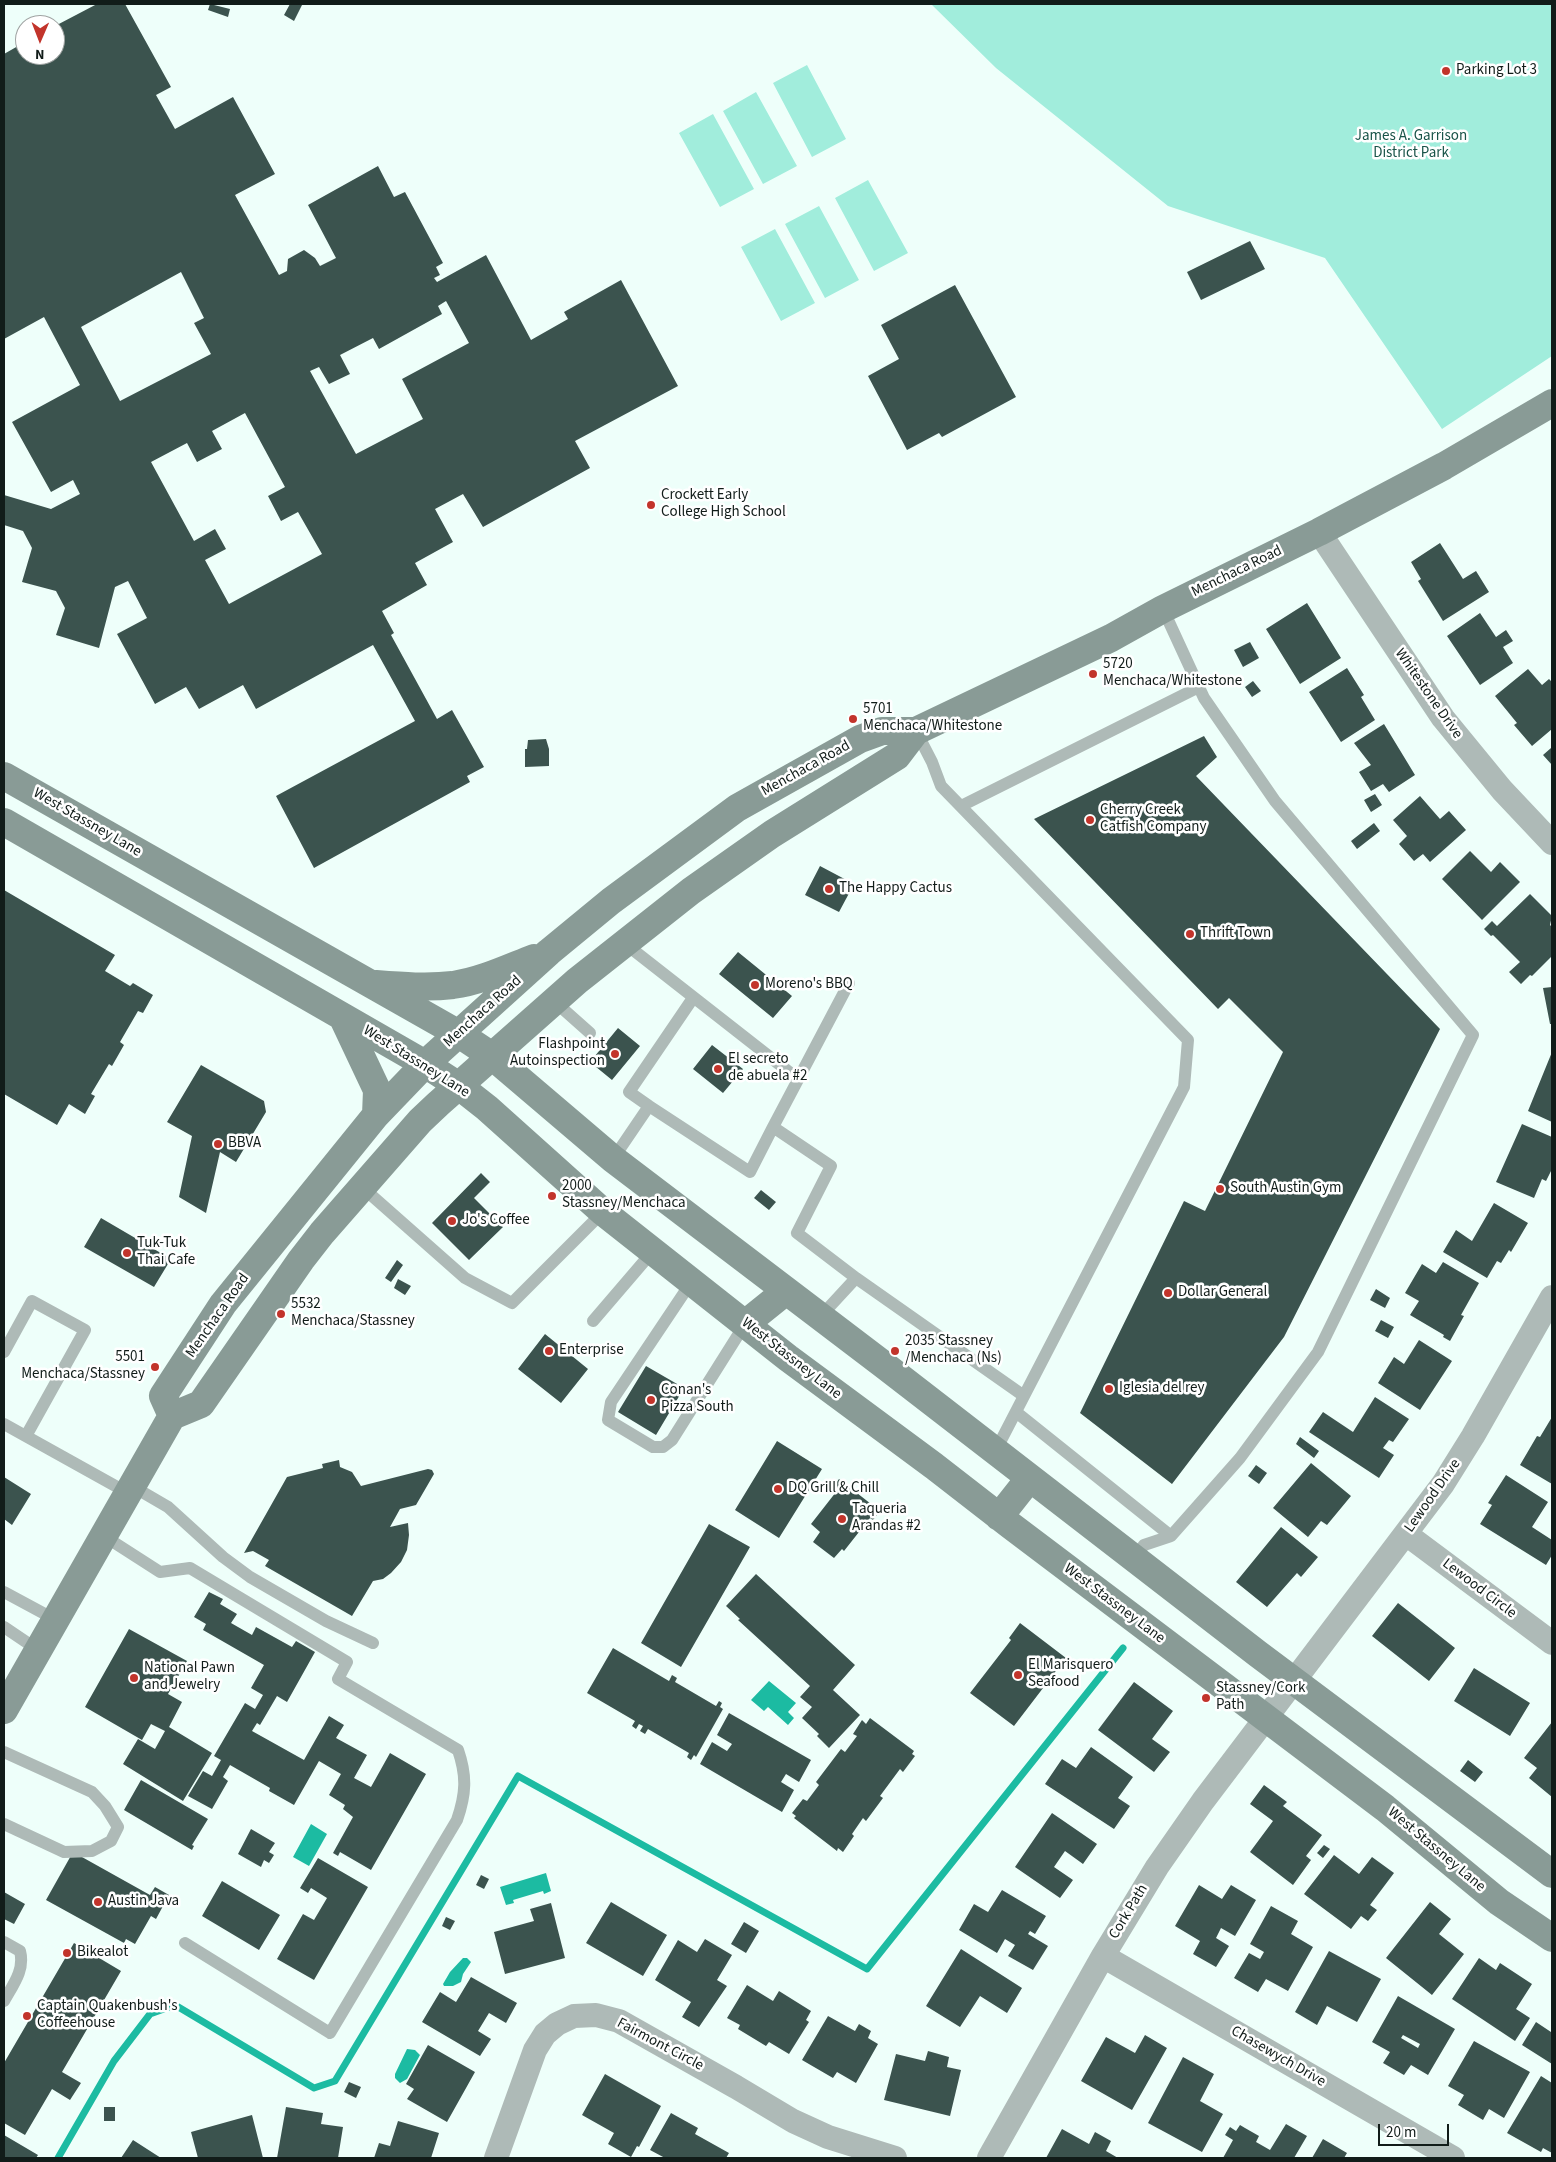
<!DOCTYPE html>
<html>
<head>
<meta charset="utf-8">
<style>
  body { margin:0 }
  #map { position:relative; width:1556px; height:2162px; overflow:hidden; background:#eefffa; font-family:"Source Sans 3",sans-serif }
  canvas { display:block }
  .frame { position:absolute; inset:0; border:5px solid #111c19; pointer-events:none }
  .north { position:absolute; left:15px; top:15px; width:50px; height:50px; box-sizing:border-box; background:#fff; border:1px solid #a0a4a3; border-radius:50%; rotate:181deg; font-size:14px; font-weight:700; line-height:20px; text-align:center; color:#111c19 }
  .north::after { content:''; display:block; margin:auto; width:18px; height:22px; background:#c2342b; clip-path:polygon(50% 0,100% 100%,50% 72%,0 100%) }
  .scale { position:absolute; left:1378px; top:2124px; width:71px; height:22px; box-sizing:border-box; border:2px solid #111c19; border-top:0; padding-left:6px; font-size:15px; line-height:18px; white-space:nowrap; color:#111c19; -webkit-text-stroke:4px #fff; paint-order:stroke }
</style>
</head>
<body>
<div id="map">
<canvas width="1556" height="2162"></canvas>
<div class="frame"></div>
<div class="north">N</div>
<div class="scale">20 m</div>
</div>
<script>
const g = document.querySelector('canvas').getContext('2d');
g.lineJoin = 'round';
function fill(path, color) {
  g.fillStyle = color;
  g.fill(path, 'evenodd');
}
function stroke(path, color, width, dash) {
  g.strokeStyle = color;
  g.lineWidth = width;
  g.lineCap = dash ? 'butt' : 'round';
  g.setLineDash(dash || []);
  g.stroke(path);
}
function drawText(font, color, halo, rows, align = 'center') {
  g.font = font + ' "Source Sans 3",sans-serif';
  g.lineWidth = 5;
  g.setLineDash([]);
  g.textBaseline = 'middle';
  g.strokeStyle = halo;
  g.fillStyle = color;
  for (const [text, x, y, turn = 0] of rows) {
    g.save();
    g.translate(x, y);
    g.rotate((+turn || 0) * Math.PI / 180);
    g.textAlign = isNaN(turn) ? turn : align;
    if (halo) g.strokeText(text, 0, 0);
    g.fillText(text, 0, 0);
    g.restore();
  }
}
fill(new Path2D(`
  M931,4H1552V356L1442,429L1325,258L1168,206L996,68Z
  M807,65L846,139L812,157L773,83Z
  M756,92L797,166L763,184L723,111Z
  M713,114L754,189L720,207L679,133Z
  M868,180L908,253L874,271L835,198Z
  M819,206L859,280L825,298L785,224Z
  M775,229L815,303L781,321L741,247Z`), '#a1eddc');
fill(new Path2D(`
  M769,1681L796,1703L788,1712L794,1718L788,1725L768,1707L764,1711L751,1700Z
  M311,1824L327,1834L309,1866L293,1857Z
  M546,1873L551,1891L544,1894L543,1891L513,1900L514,1903L506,1905L500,1887Z
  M463,1958H467L471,1962L463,1974L461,1982L453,1986H444L443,1984L450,1972Z
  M407,2049L415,2050L420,2055L407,2079L400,2083L395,2078V2074Z`), '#1cbba2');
stroke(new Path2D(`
  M58,2158L114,2061L150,2014L175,2005L314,2088L335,2081L518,1776L867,1969L1123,1648`), '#1cbba2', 7);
fill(new Path2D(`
  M97,4H125L171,87L156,95L175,129L233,97L275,174L235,195L279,275L287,271L288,259L304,250L315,258L320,266L336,258L308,205L378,166L394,197L405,192L443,263L436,267L440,275L434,278L437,282L486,255L531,340L568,319L564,312L621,280L678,386L575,441L590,468L483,527L463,494L435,509L453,542L415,563L427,585L382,611L394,633L391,635L437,719L452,710L484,767L467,776L470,782L314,868L276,796L415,721L373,645L256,709L243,685L199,709L186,687L155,704L117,634L147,618L128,581L115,587L99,648L56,635L65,608L56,591L22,582L32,548L23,531L4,525V495L51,509L80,494L73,480L51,492L12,422L80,385L44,317L4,339V54L25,42V55H55V26ZM181,272L204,318L194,323L211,354L120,401L81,327ZM446,301L469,343L402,379L423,419L356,454L310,371L319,367L329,384L350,374L340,355L373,338L379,349L442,314L438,306ZM245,413L285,487L268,496L281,521L298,512L322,554L229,604L205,560L226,549L215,529L194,541L151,462L187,443L197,462L222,449L212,431Z
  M210,4L230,9L228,17L208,10Z
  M290,4L302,5L294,21L284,15Z
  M1250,241L1265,269L1201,300L1187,272Z
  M955,285L1016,397L942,437L939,433L907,450L868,376L899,359L881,325Z
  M1440,543L1463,579L1476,571L1489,592L1443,621L1418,581L1421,579L1411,562Z
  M1307,603L1341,658L1300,684L1266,629Z
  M1480,613L1496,637L1506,630L1513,641L1503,647L1513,663L1480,685L1447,636Z
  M1250,642L1259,658L1243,667L1234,650Z
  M1347,668L1364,695L1361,697L1375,720L1341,742L1309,692Z
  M1528,669L1542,685L1549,679L1552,682V729L1532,746L1514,725L1517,723L1495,696Z
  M1253,681L1261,691L1252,697L1245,687Z
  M1384,724L1415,775L1389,792L1383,784L1371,791L1359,772L1371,765L1354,743Z
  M1204,736L1217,757L1196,776L1440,1029L1284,1337L1172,1484L1080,1413L1184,1201L1205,1211L1283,1052L1229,998L1218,1009L1034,819Z
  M546,739L549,749V766L525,767V749H527L528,740Z
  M1551,748L1552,749V765L1543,755Z
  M1375,794L1382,805L1371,812L1364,800Z
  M1420,796L1440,819L1449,811L1466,830L1430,862L1423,854L1414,861L1399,844L1407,836L1393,820Z
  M1374,823L1380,831L1357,849L1351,841Z
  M1470,851L1491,872L1500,862L1520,882L1482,920L1442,879Z
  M820,866L854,884L839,912L805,895Z
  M4,890L115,955L105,971L130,986L133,983L153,995L143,1013L138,1011L120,1042L124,1045L112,1066L109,1064L91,1094L95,1096L85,1114L69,1104L57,1125L4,1094Z
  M1530,894L1552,916L1550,925L1552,927V956L1532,976L1530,975L1521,984L1509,972L1520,962L1493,935L1491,936L1484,929L1492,921L1497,926Z
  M738,952L792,996L773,1018L719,974Z
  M1552,987V1024H1550L1543,988Z
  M618,1028L640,1046L612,1080L590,1062Z
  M712,1045L743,1069L723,1093L693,1069Z
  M1552,1052V1122L1528,1111Z
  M201,1065L264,1101L266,1112L236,1162L220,1152L206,1213L179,1197L192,1136L167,1122Z
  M1522,1124L1552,1137V1169L1546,1181L1542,1179L1534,1198L1496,1182Z
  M481,1173L490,1182L474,1198L503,1227L469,1260L432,1223Z
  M761,1190L776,1202L769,1210L754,1198Z
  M1494,1203L1528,1223L1511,1252L1509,1250L1501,1263L1497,1261L1487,1278L1443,1252L1456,1230L1472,1241Z
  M101,1218L171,1259L154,1287L84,1247Z
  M397,1260L403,1265L391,1282L385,1278Z
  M1443,1262L1479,1283L1461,1315L1464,1316L1450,1341L1443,1337L1444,1335L1410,1315L1419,1301L1405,1293L1422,1264L1436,1273Z
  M398,1279L411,1286L405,1295L394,1288Z
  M1376,1289L1390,1298L1385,1308L1370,1300Z
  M1381,1320L1394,1327L1388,1338L1375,1331Z
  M545,1334L588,1369L561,1403L518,1369Z
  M1419,1340L1452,1361L1420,1410L1378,1383L1394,1357L1404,1364Z
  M646,1366L684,1388L656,1435L618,1412Z
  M1375,1397L1409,1419L1393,1442L1389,1440L1383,1448L1394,1455L1379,1478L1309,1432L1323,1412L1353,1432Z
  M1552,1417V1484L1520,1465L1537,1436L1540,1437Z
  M1300,1437L1319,1451L1314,1458L1296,1444Z
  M777,1441L822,1469L779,1538L735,1510Z
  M339,1460L340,1467L352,1472L361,1486L428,1469L432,1470L434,1474L416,1505L400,1509L390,1527L408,1523L409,1535L407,1550L401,1562L391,1573L383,1579L373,1581L352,1616L265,1566L269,1560L253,1551L244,1553L287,1477L323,1468L322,1464Z
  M1311,1463L1351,1496L1327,1525L1321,1521L1308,1537L1273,1508Z
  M1256,1465L1267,1473L1259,1484L1248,1476Z
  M1506,1475L1548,1502L1532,1527L1552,1540V1555L1546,1565L1480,1524L1492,1505L1488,1503Z
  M4,1477L31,1494L12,1525L4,1519Z
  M839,1479L880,1511L873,1520L870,1518L844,1551L842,1549L834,1558L813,1542L820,1532L811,1524L836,1492L832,1489Z
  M709,1524L750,1547L681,1667L641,1643Z
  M1281,1527L1318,1557L1301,1577L1297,1573L1267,1607L1236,1582Z
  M756,1574L855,1665L833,1690L860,1715L829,1748L817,1736L819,1734L802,1718L812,1707L800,1697L810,1686L738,1620L740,1619L726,1606Z
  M209,1592L223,1599L220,1604L237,1614L231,1623L252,1635L256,1627L292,1647L296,1641L315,1652L287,1702L277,1696L260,1725L257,1723L252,1731L304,1760L329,1716L344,1725L336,1738L367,1755L354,1778L371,1787L390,1753L426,1774L371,1870L340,1852L338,1856L333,1853L353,1817L343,1809L345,1805L329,1795L341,1774L319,1761L294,1805L269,1791L270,1788L230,1765L223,1777L228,1781L212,1809L188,1796L203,1771L212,1776L221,1760L214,1756L245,1703L255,1709L263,1695L251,1688L264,1665L203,1630L206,1624L194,1617Z
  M1398,1603L1455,1648L1429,1681L1372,1636Z
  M1020,1623L1066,1658L1014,1726L970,1693L1011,1640L1009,1638Z
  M129,1629L187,1661L168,1694L182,1702L169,1727L212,1753L183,1801L123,1764L138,1739L155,1749L165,1731L151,1724L142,1740L85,1707Z
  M613,1648L669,1681L672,1675L677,1678L675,1682L716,1706L719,1701L722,1703L720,1707L723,1709L696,1757L694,1755L691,1760L687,1757L689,1753L648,1729L645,1734L640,1731L643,1726L639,1724L636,1729L632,1726L635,1721L587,1693Z
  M1474,1668L1530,1703L1510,1736L1454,1701Z
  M1134,1682L1173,1711L1152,1739L1170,1752L1154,1772L1098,1730Z
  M729,1713L811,1760L799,1782L786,1774L781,1782L794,1790L782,1812L700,1764L712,1742L727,1751L732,1744L717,1735Z
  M870,1718L914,1751L912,1754L915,1756L903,1772L900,1769L880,1796L883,1798L866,1821L863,1818L852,1834L854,1836L843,1852L838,1848L837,1851L794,1818L796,1816L792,1813L803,1799L807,1801L819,1785L816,1782L841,1749L845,1752L857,1736L853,1734L862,1720L866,1724Z
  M1552,1722V1797L1529,1778L1537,1768L1524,1758Z
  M1091,1747L1133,1777L1118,1798L1130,1806L1114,1829L1045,1784L1062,1759L1076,1768Z
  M1468,1760L1483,1772L1475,1782L1460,1771Z
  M141,1780L208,1819L192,1845L194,1846L192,1850L124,1810Z
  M1264,1785L1287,1802L1283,1806L1322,1835L1306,1856L1311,1860L1293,1885L1250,1852L1273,1821L1250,1804Z
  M1052,1813L1097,1844L1083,1864L1065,1851L1054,1867L1073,1880L1060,1898L1015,1867Z
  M251,1829L275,1843L269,1852L274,1855L269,1863L264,1860L261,1867L238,1854Z
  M1324,1845L1330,1849L1323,1858L1317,1853Z
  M73,1852L150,1895L155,1887L169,1895L156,1919L151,1916L135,1944L126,1939L124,1943L46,1900Z
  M1334,1855L1359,1874L1372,1857L1394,1873L1370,1905L1377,1910L1368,1921L1361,1916L1351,1929L1304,1894Z
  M318,1858L368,1887L314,1980L277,1959L303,1914L314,1920L327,1898L311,1888L308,1893L300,1888Z
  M481,1875L489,1879L484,1889L476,1885Z
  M222,1881L280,1915L259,1950L202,1916Z
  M1199,1885L1222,1899L1231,1885L1256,1900L1235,1936L1221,1928L1216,1938L1229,1946L1216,1967L1193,1954L1200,1941L1175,1926Z
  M1002,1890L1046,1916L1035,1934L1030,1931L1028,1934L1048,1946L1033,1970L1008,1956L1015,1945L1005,1939L997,1953L959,1930L974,1904L988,1912Z
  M4,1892L25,1904L14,1924L4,1919Z
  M611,1902L667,1935L643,1976L586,1943Z
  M1430,1902L1451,1919L1439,1934L1464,1954L1432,1995L1386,1958Z
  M551,1903L565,1958L505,1974L494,1932L534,1921L530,1909Z
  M1271,1906L1298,1921L1291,1934L1313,1947L1288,1991L1266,1979L1258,1992L1234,1978L1249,1953L1260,1959L1264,1952L1250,1944Z
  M446,1917L455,1921L450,1930L442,1926Z
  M744,1922L759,1931L746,1953L731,1944Z
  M705,1939L732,1955L717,1980L727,1986L699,2027L682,2017L691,2002L655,1980L678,1940L697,1952Z
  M74,1943L121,1971L62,2072L81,2083L70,2100L52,2089L25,2135L4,2123V2063Z
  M961,1949L1022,1988L1007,2013L980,1996L960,2027L926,2006Z
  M1329,1951L1381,1979L1357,2022L1327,2006L1317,2025L1295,2012Z
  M1479,1958L1496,1970L1500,1963L1532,1984L1516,2009L1530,2018L1515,2041L1452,1999Z
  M471,1977L517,2003L506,2023L489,2013L478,2031L491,2039L480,2056L422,2022L440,1992L456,2002Z
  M747,1985L773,2001L779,1991L811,2011L806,2020L809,2022L789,2054L769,2042L766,2046L738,2029L740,2025L727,2018Z
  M1398,1996L1455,2029L1428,2075L1411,2065L1404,2075L1383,2063L1390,2052L1372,2042ZM1403,2035L1420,2044L1418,2048L1401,2038Z
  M828,2016L855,2031L859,2024L871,2031L868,2038L878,2044L856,2083L837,2072L833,2078L802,2060Z
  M1536,2022L1551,2032L1552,2030V2064L1522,2045Z
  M1145,2035L1167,2048L1132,2110L1081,2081L1106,2037L1135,2053Z
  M1474,2041L1530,2072L1504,2118L1489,2109L1483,2120L1458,2105L1464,2095L1448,2086Z
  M428,2045L475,2072L447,2122L407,2099L414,2089L406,2084Z
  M928,2051L949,2057L947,2067L961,2070L950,2116L884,2100L896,2054L925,2061Z
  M1183,2057L1214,2074L1200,2101L1223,2114L1202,2152L1148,2123Z
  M605,2074L661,2106L639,2147L637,2146L631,2157L608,2144L614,2133L582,2115Z
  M1541,2076L1552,2083V2153L1543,2148L1541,2152L1507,2133Z
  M349,2082L361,2087L356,2098L344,2092Z
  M104,2107H115V2121H104Z
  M286,2107L323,2113L321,2124L343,2127L338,2158H277Z
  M671,2113L698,2128L695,2134L729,2153L726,2158H665L650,2150Z
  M252,2115L263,2158H198L191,2132Z
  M398,2121L439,2133L431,2158H374L379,2143L390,2146Z
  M1286,2124L1307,2136L1294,2158H1223L1233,2140L1225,2135L1230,2127L1236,2131L1240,2125L1245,2128L1259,2136L1256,2142L1270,2150Z
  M1062,2129L1089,2144L1095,2132L1111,2141L1106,2151L1118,2158H1046Z
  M4,2135L38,2155L36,2158H4Z
  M1323,2139L1347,2153L1344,2158H1312Z
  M133,2140L161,2158H121Z`), '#3b534e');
stroke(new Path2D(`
  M916,731L932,762L941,786L1188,1040L1184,1087L995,1452
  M961,806L1199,687
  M623,942L798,1079
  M849,983L773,1127L831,1166L797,1233L856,1278
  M554,1001L590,1033
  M649,1106L629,1092L693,998
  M613,1159L649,1106L750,1172L773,1127
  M362,1187L465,1278L512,1303L603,1212
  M692,1281L611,1402L608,1420L653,1447H663L672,1440L745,1324
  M820,1317L856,1278L1024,1396
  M593,1321L653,1251
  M4,1352L32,1301L85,1330L26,1436
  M1016,1412L1171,1536
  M4,1424L128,1493
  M132,1486L168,1507L223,1557L250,1577L326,1621L373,1643
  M104,1536L160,1572L190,1568L347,1662L338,1679L458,1750C467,1776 466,1794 457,1820L330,2033L185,1943
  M1134,1558L1144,1545L1171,1536L1240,1458L1318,1352L1473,1035L1275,801L1204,698L1163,609
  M4,1592L56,1620
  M4,1627L38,1650
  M4,1752L92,1792L105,1806L118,1827L111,1841L92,1851L64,1852L4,1824
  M4,1942L20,1951C25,1970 13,1985 4,2001`), '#aebab7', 12);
stroke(new Path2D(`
  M1319,532L1443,718L1502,790L1552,843
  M1406,1534L1552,1643
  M1103,1956L1453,2158
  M496,2158L535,2050L545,2034L557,2024L574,2016L596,2015L619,2021L736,2087L793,2121L828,2137L895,2158
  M989,2158L1103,1956L1157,1867L1203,1801L1443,1484L1473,1436L1552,1297`), '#aebab7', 24);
stroke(new Path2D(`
  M4,776L459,1034L492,1056L613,1159L884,1365L1258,1654L1552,1874
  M4,822L425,1064L459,1086L487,1108L603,1212L788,1358L934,1466L1010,1525L1385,1808L1499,1902L1552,1938
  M376,984C402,986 428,988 453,985C481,981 508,968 534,958
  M343,1018L377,1090L376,1115
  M745,1324L786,1291
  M172,1416L163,1396L223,1304L376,1115L425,1064L549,952L611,901L737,808L860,739L882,731H916L1111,638L1163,609L1319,532L1444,466L1552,403
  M999,1517L1029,1479
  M4,1710L172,1416L201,1404L301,1260L322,1233L420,1121L438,1104L577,981L691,891L772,834L897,756L916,731`), '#899b96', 28);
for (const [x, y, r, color] of [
  [1446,71,5,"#c2342b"],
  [651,505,5,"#c2342b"],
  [1093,674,5,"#c2342b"],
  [853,719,5,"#c2342b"],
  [1090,820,5,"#c2342b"],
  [829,889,5,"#c2342b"],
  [1190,934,5,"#c2342b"],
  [755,985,5,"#c2342b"],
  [615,1054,5,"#c2342b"],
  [718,1069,5,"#c2342b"],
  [218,1144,5,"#c2342b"],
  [1220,1189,5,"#c2342b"],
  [552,1196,5,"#c2342b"],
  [452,1221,5,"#c2342b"],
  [127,1253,5,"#c2342b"],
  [1168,1293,5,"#c2342b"],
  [281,1314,5,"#c2342b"],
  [549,1351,5,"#c2342b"],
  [895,1351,5,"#c2342b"],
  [155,1367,5,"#c2342b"],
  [1109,1389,5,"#c2342b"],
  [651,1400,5,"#c2342b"],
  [778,1489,5,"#c2342b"],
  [842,1519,5,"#c2342b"],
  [1018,1675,5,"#c2342b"],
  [134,1678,5,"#c2342b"],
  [1206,1698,5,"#c2342b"],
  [98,1902,5,"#c2342b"],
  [67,1953,5,"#c2342b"],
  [27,2016,5,"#c2342b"]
]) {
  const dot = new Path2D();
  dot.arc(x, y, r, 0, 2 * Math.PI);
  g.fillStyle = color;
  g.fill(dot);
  stroke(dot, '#fff', 2);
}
drawText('15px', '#111c19', '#fff', [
  ["Parking Lot 3",1456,71],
  ["Crockett Early",661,496],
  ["College High School",661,513],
  ["5720",1103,665],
  ["Menchaca/Whitestone",1103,682],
  ["5701",863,710],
  ["Menchaca/Whitestone",863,727],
  ["Cherry Creek",1100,811],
  ["Catfish Company",1100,828],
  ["The Happy Cactus",839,889],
  ["Thrift Town",1200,934],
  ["Moreno's BBQ",765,985],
  ["Flashpoint",605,1045,"right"],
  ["Autoinspection",605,1062,"right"],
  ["El secreto",728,1060],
  ["de abuela #2",728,1077],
  ["BBVA",228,1144],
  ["2000",562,1187],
  ["Stassney/Menchaca",562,1204],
  ["South Austin Gym",1230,1189],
  ["Jo's Coffee",462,1221],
  ["Tuk-Tuk",137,1244],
  ["Thai Cafe",137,1261],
  ["Dollar General",1178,1293],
  ["5532",291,1305],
  ["Menchaca/Stassney",291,1322],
  ["2035 Stassney",905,1342],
  ["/Menchaca (Ns)",905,1359],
  ["Enterprise",559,1351],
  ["5501",145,1358,"right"],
  ["Menchaca/Stassney",145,1375,"right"],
  ["Iglesia del rey",1119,1389],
  ["Conan's",661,1391],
  ["Pizza South",661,1408],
  ["DQ Grill & Chill",788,1489],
  ["Taqueria",852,1510],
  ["Arandas #2",852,1527],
  ["El Marisquero",1028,1666],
  ["Seafood",1028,1683],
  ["National Pawn",144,1669],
  ["and Jewelry",144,1686],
  ["Stassney/Cork",1216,1689],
  ["Path",1216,1706],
  ["Austin Java",108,1902],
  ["Bikealot",77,1953],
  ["Captain Quakenbush's",37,2007],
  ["Coffeehouse",37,2024]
], 'left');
drawText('15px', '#185348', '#fff', [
  ["James A. Garrison",1411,137],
  ["District Park",1411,154]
]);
drawText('15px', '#111c19', '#fff', [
  ["Menchaca Road",1237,572,-26],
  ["Whitestone Drive",1428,694,55],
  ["Menchaca Road",806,769,-29],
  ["West Stassney Lane",87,823,30],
  ["Menchaca Road",483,1012,-42],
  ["West Stassney Lane",416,1062,32],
  ["Menchaca Road",218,1316,-55],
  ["West Stassney Lane",791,1359,38],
  ["Lewood Drive",1433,1496,-55],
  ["Lewood Circle",1479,1589,37],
  ["West Stassney Lane",1114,1604,37],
  ["West Stassney Lane",1436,1850,40],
  ["Cork Path",1129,1912,-59],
  ["Fairmont Circle",660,2045,28],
  ["Chasewych Drive",1278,2057,30]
]);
</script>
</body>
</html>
